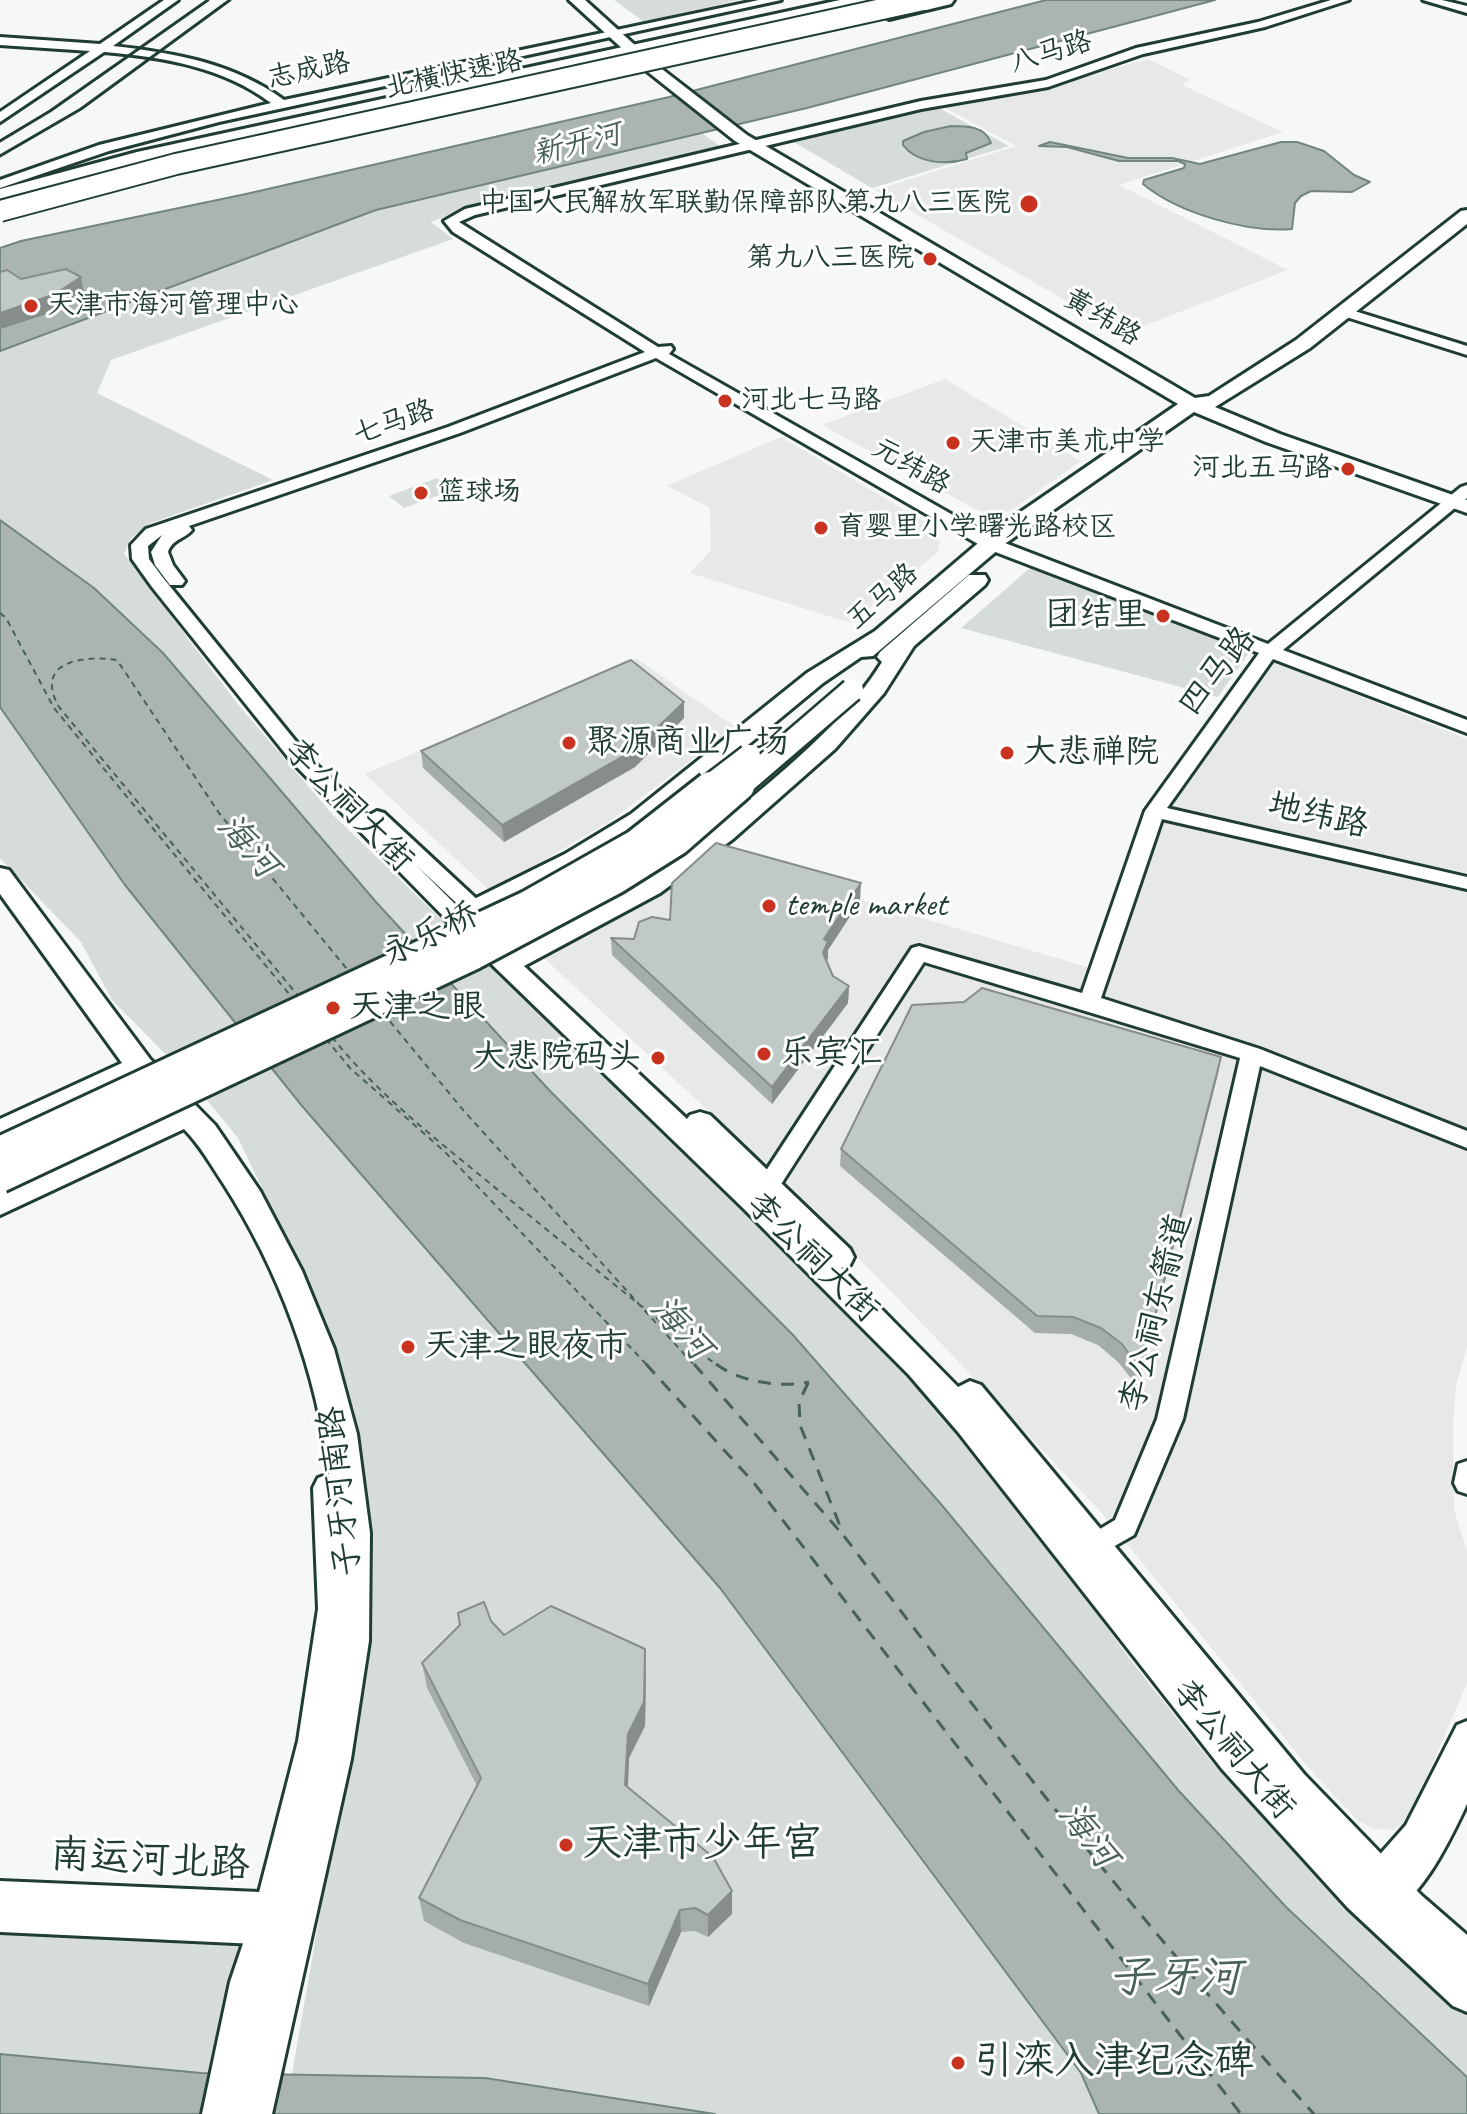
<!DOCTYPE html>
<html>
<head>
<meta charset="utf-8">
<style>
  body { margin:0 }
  canvas { display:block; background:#f6f7f7 }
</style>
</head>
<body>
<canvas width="1467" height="2114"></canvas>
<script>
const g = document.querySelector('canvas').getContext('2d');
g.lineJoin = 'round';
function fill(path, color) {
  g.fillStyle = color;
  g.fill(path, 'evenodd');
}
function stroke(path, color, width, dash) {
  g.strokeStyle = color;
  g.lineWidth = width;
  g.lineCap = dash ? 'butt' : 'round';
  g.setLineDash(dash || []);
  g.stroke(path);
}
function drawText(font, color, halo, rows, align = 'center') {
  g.font = font + ' Caveat,"LXGW WenKai TC",sans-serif';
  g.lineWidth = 6;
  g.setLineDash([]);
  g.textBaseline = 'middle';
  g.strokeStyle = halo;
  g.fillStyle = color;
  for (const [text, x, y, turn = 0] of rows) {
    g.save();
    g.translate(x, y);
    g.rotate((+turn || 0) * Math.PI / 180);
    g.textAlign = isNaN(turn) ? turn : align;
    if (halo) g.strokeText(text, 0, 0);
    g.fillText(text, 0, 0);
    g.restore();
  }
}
fill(new Path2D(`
  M1148,59L1190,80L1182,85L1283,132L1119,185L1288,270L1123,334L875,190L1016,146L940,105L1031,90Z
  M945,379L1081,461L1010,511L990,513L975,509L822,425Z
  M781,437L927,523L940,541L938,552L851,623L690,573L711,550L710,508L667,486Z
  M637,659L735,727L610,821L491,892L365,774Z
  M1270,660L1467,739V1346L1456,1386L1453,1423L1454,1510L1467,1551V1683L1409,1819L1394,1830L1375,1829L1358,1821L1308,1767L1101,1512L912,1313L758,1157L544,958L712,856L1094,969L1157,818Z`), '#e6e9e8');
fill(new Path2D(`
  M614,0H739L644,22Z
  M935,106L1009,146L872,188L792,141Z
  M702,133L721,147L461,210L431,222L453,239L111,360L97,393L273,480L151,523L131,538L124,554L240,707L333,815L469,946L573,1040L885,1343L1023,1510L1129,1658L1210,1760L1307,1864L1467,2016V2114H285L359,1690L368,1572L354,1409L316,1300L238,1138L189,1078L112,1000L81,942L0,858V351L376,210Z
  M437,478L453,490L404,508L389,496Z
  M1030,568L1251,650L1218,697L961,628Z
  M0,1931L240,1944L199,2114H0Z`), '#d6dcdb');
const water = new Path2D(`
  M1046,0H1215L807,108L376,210L0,351V328L58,309L81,295L80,289L0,288V248L21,241L246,194L669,97Z
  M951,126C967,126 985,126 991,143L966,153L967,159C947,165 917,164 903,145V141L924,132Z
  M1050,142L1128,158H1172L1200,164L1281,142H1297L1324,151L1354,175L1370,182L1352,192L1311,191L1301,196L1295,203L1292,229C1247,233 1178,213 1143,184L1144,180L1184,168L1185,164L1178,161H1119L1067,147L1039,146Z
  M0,520L94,588L163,653L376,902L550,1091L793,1335L940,1503L1178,1790L1286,1907L1467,2077V2114H1099L1081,2073L720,1588L302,1106L125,885L0,707Z
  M0,2054L201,2073L485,2078L715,2114H0Z`);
fill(water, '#aab5b1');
stroke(water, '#72857f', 2);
stroke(new Path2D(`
  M0,613L6,618L54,708L294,1000
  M300,998L59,707C33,661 84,655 117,660L219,813L351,974
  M383,1013L464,1111L695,1366
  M332,1037C378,1095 441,1143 498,1190C571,1249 643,1309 718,1366
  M326,1039L350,1068L445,1152L648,1366`), '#49615a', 2, [6, 5]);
stroke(new Path2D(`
  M646,1364L754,1483L1241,2114
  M694,1364L843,1535
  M716,1364C740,1382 779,1388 809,1382
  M808,1383L799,1402L800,1425L842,1531
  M844,1536C994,1735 1146,1930 1314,2114`), '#49615a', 3, [13, 10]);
const minor = new Path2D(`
  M164,0H178L113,46C175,53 233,63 284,100L759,0H781L219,122L109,151L0,188V180L99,145L271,103C223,67 163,57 104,52L0,122V112L90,51L0,45V37L100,44Z
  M1331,0H1349L1265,27L1143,54L1048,87L921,109L475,215L459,222L658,347L671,346L673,349L669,354L997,540L1268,644L1461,487L1467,485V498L1283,650L1467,720V733L1273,659L1167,808L1467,877V889L1162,819L1101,998L1260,1049L1467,1131V1148L1260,1066L1183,1419L1134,1535L1085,1563L1075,1560L1072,1552L1075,1544L1115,1520L1157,1419L1240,1058L924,962L776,1192L768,1195L760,1192L756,1186L912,948L919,946L1082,993L1145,811L1259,653L985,548L656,358L460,433L189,526L192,530C185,539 172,539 168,552L173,565L185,581L182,585H170L155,565L151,552L162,535L148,546L149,559L164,579L306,754L368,816L377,811L384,813L482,904L485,909L482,914H468L416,865L464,913L467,918L457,925L450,923L292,762L152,587L132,559L131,545L146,529L448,427L645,352L453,232L444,221L465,209L921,101L1046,80L1136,48L1258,22Z
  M1423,0H1442L1467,6V13Z
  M1345,308L1467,346V355L1340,315L1338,312Z
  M1467,1461V1494L1458,1491L1454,1483L1458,1464Z
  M1467,1721V1804C1451,1838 1422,1900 1386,1915L1375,1910L1371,1901L1360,1897L1356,1887L1360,1877L1406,1825L1457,1725Z
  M0,1881L283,1893L294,1898L298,1908L294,1918L289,1920L293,1930L289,1941L278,1945L0,1932Z`);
const major = new Path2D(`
  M569,0H585L658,66L747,135L1195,398L1209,396L1296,340L1461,211L1467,210V224L1310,348L1215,407L1280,434L1467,500V513L1266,442L1194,412L1006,543L873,656L861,657L823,683L679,802L627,839L560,878L475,920L509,952C562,926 615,900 664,867C701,841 735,812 769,783C811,747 853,709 882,662L877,657L880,652L969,575H985L988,580L985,585L914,646L884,693L835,749L733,839L660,893L524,966L687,1119L690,1115L700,1112L710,1115L850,1249L854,1257L850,1265L841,1268L958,1387L970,1381L981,1385L1304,1774L1421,1895L1467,1935V2012L1453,2006L1348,1908L1222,1769L958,1432L909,1375L743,1208L444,918L448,912L565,854L631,814L807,673L875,631L990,533L1178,404L735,141L648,72Z
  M0,868L9,870L150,1059L215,1125L260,1191L302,1271L334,1349L357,1434L370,1533L369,1641L351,1759L272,2114H202L230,1982L255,1908L298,1741L318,1609L313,1488L318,1478L329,1474C317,1372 279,1270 223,1183C211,1165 200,1145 184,1129L0,1215V1191L168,1112L136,1079L0,1141V1119L122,1063L0,894Z`);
const highway = new Path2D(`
  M840,0H874L865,5L140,163L0,201V189L137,152Z
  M924,0H954L951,4L889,19L880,14L883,10Z`);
stroke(minor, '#1f3d34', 6);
stroke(major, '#1f3d34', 6);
stroke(highway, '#1f3d34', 6);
fill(minor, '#fff');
fill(major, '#fff');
fill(highway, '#fff');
stroke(new Path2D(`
  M0,141L50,111L208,0
  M0,156L81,109L230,0`), '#1f3d34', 3);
const majorBridgeFar1 = new Path2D(`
  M707,788L749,756
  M738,788L852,690`);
const majorBridge = new Path2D(`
  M0,1151L528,905L636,844L710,786
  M0,1178L474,955L615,880L677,841L740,786`);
const highwayBridge = new Path2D(`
  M0,211L176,164L923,0`);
stroke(majorBridgeFar1, '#1f3d34', 27, []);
stroke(majorBridge, '#1f3d34', 34, []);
stroke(highwayBridge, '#1f3d34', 24, []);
stroke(majorBridgeFar1, '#fff', 22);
stroke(majorBridge, '#fff', 28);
stroke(highwayBridge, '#fff', 20);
fill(new Path2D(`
  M684,702V718L635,767L504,842L423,768L421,751Z
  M860,901L828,950L827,961L833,976L849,986L848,1003L772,1104L612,955L611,938L634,939L670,920Z
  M1221,1057L1138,1387L1118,1362L1098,1345L1071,1334L1035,1333L840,1166L841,1149Z
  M491,1621L504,1635L646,1674L645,1726L629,1758L628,1787L732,1891V1914L708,1937L695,1931L681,1932L649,2006L464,1943L424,1921L419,1898L477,1786L427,1688L422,1663Z`), '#a5adaa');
fill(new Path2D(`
  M81,277L84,292L58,309L0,329V313Z
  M684,702V718L635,767L504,842L502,825Z
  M861,883L860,901L828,950V958L823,971L824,939Z
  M849,986L848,1003L772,1104V1087Z
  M1221,1057L1218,1074L1138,1387L1141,1370Z
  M645,1649L646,1674L645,1726L629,1758L627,1809L625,1785L628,1734Z
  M732,1891V1914L708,1937V1915Z
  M680,1910L681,1932L649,2006L648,1984Z`), '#868d8b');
const building = new Path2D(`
  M66,269L81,277L55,294L0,313V272L7,270L21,279Z
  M631,660L684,702L634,750L502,825L421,751Z
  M716,843L861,883L824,939L828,941L823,953L833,976L849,986L772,1087L611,938L634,939L639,922L652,917L670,920L672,883Z
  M982,988L1221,1057L1141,1370L1122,1344L1101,1328L1073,1317L1037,1316L841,1149L912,1005L964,1002Z
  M484,1602L491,1621L504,1635L551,1606L645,1649L644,1702L628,1734L625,1785L713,1857L732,1891L708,1915L695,1908L680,1910L648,1984L460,1920L419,1898L481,1778L422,1663L460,1625L458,1613Z`);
fill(building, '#c0c9c6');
stroke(building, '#868d8b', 2);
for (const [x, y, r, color] of [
  [1029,204,10,"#c8321e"],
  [930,259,8,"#c8321e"],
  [31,306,8,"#c8321e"],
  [725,401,8,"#c8321e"],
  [953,443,8,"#c8321e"],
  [1348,469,8,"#c8321e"],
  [421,493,8,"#c8321e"],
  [821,528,8,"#c8321e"],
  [1163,616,8,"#c8321e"],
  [569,743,8,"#c8321e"],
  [1007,753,8,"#c8321e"],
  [769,906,8,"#c8321e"],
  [333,1008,8,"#c8321e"],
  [764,1054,8,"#c8321e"],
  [658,1058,8,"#c8321e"],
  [408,1347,8,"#c8321e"],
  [566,1845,8,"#c8321e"],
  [958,2063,8,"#c8321e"]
]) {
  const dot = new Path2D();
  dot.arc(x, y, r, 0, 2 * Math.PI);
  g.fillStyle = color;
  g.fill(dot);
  stroke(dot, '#fff', 3);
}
drawText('28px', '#1f3d34', '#fff', [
  ["八马路",1051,53,-17],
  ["志成路",309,71,-12],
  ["北横快速路",454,75,-12],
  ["黄纬路",1102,318,31],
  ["七马路",394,423,-19],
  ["元纬路",911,467,30],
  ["五马路",883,597,-41]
]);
drawText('28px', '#1f3d34', '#fff', [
  ["中国人民解放军联勤保障部队第九八三医院",1011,204,"right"],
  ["第九八三医院",914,259,"right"],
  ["天津市海河管理中心",47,306],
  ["河北七马路",741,401],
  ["天津市美术中学",969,443],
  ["河北五马路",1332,469,"right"],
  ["篮球场",437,493],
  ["育婴里小学曙光路校区",837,528]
], 'left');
drawText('italic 30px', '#49615a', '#fff', [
  ["新开河",577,145,-14]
]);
drawText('34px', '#1f3d34', '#fff', [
  ["团结里",1147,616,"right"],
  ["聚源商业广场",585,743],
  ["大悲禅院",1023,753],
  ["temple market",785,906],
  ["天津之眼",349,1008],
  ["乐宾汇",780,1054],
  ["大悲院码头",642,1058,"right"],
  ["天津之眼夜市",424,1347]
], 'left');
drawText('34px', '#1f3d34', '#fff', [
  ["四马路",1218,672,-52],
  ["李公祠大街",348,806,46],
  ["地纬路",1318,816,13],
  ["永乐桥",431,935,-26],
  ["李公祠大街",812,1258,44],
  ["李公祠东箭道",1157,1313,-76],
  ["子牙河南路",341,1491,-96],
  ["李公祠大街",1233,1750,50]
]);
drawText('italic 36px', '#49615a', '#fff', [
  ["海河",247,847,48],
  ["海河",680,1329,48],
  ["海河",1087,1836,52]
]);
drawText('40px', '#1f3d34', '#fff', [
  ["天津市少年宫",582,1845],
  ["引滦入津纪念碑",974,2063]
], 'left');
drawText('40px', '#1f3d34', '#fff', [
  ["南运河北路",150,1861,3]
]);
drawText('italic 44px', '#49615a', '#fff', [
  ["子牙河",1175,1979]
]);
</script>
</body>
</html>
